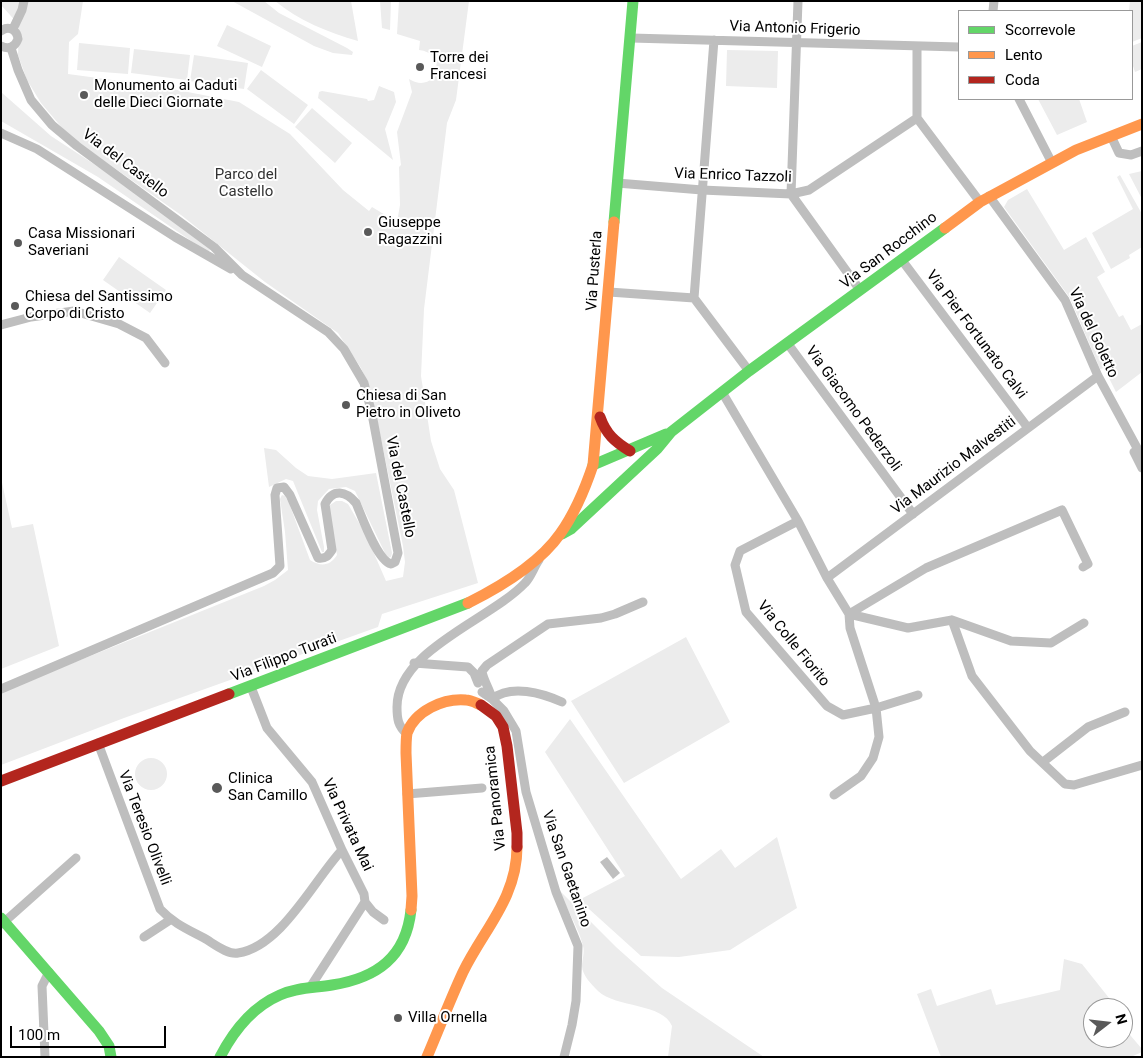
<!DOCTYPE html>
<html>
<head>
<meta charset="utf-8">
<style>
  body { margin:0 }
  #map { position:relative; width:1143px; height:1058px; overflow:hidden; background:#fff; font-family:Roboto,sans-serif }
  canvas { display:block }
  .frame { position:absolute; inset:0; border:2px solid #000; pointer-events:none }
  .legend { position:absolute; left:958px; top:10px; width:175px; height:90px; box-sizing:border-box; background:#fff; border:1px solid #999; margin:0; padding:6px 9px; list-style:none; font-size:15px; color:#000 }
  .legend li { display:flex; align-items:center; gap:10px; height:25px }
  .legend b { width:25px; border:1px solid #999 }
  .north { position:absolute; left:1083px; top:998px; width:50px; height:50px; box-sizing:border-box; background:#fff; border:1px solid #999; border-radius:50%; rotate:74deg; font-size:14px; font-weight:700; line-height:20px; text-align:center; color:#000 }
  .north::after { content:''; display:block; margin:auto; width:18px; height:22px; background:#595959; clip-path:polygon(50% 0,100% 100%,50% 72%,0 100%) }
  .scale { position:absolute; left:10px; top:1026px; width:156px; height:22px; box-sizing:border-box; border:2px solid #000; border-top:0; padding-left:6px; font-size:15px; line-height:18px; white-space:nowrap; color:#000; -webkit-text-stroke:4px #fff; paint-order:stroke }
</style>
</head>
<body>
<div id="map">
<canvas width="1143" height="1058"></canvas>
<div class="frame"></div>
<ul class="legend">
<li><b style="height:6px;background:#63d668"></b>Scorrevole</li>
<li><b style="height:6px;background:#ff974d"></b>Lento</li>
<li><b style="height:6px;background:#b3261e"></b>Coda</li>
</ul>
<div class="north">N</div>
<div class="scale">100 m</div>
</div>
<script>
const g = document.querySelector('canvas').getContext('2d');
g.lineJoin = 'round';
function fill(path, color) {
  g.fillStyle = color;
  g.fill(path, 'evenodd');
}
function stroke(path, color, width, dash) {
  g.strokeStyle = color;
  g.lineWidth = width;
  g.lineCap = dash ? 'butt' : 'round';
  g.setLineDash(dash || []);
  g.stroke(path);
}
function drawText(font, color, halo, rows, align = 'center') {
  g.font = font + ' Roboto,sans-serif';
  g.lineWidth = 4;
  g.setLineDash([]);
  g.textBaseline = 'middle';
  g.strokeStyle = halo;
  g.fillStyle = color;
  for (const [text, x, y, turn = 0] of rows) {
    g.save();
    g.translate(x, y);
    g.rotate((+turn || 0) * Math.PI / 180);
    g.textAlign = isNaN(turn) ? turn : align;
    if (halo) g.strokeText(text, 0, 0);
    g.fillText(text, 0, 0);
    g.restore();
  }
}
fill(new Path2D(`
  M1,1H83L78,34L69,42L68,74L157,86L239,102L290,134L343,190L369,211L372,207L397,222L400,205L399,167L401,165L397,132L412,92L409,79C436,96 450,53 419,50L420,41L397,34L399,1H469L456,100L447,123L424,309L421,376L431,441L440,469L454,490L478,583L382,614L378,627L124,718L1,765V692L264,586L275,580L288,570L285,532L280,499L282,495L285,496L289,503L310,560C321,567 330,566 337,555L329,510L330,505L336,501H342L348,504L366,535L386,581L403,577L405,562L403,546L371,390L361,368L338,333L265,282L181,215L69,136L41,103L27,80L18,55L19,25L1,5Z
  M232,1H264L279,13L347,48L353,52L352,55L333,53L314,46Z
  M275,1H351L358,41C329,33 298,20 275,1Z
  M380,1H391L390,30L382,28Z
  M1130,1H1142V38L1132,42V11H1129Z
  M227,25L271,46L262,67L217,46Z
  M1142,42V69L1135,72L1132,63V46Z
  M79,43L130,48L128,74L77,70Z
  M134,49L190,55L187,80L131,73Z
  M727,50L778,51L777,88L726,86Z
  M194,55L248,63L244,89L190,81Z
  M261,70L308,105L294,124L247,89Z
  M379,86L394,92L396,102L385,129L393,160L318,98L319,92L322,91L367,99L368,101L374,100Z
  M1,92L51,136L103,170L210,248L211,250L208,251L203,249L98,177L1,121Z
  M1038,99H1079L1087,122L1057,135Z
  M312,108L352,143L335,163L295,127Z
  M1142,171V199L1129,174Z
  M1120,175L1142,214V247L1129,255L1130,258L1111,269L1092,233L1133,209L1117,177Z
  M1027,189L1064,250L1086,237L1105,272L1097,277L1119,317L1123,315L1131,330L1142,324V372L1116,392L1108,376L1111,372L1108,367L1100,369L1070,298L1004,207L1008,200Z
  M119,257L166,290L150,313L103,280Z
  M264,448L276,450L296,468L308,476L332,479L376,473L392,553L391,557L388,558L385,553L355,491L346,487L329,489L318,501L317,510L324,547V552H322L293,481L286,479L269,487Z
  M1,478L12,528L33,524L59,646L1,669Z
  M686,637L730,722L624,783L571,701Z
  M570,719L681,879L721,849L735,868L777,837L797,908L730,950L679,957L641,956L579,900L625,876L545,752Z
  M135 774a16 16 0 1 1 32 0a16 16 0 1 1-32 0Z
  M558,889L616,947L662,988L764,1057H668L672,1026C663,1003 616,1008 598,991C592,985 582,975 582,966C582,959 585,953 583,946C580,931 565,905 558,890Z
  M1064,959L1082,964L1117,1008H1093V1038H1123V1016L1130,1024L1125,1029L1142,1049V1052L1133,1056L1111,1057H941L917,994L931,989L937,1006L991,989L996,1005L1060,990Z`), '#ececec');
fill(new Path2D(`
  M607,857L620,873L613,879L600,862Z`), '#bfbfbf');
stroke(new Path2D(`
  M798,1L791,194L860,290
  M993,11L994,1
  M13,29L22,10L24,1
  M1,31C9,25 17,30 18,39C15,47 9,50 1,46
  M631,38L959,47
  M714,40L694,298L749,371
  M917,46V118L980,202
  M1019,99L1052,163
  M1,133L37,149L175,237L231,269
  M1111,136L1119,153L1131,155L1142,151
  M617,183L702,190L791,194L809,190L917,118
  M989,196L1065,300L1098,376L1142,457
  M901,259L1028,428
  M609,292L694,298
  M1,325L31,317L74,311L119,324L146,338L165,363
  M788,344L913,514
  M722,392L798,521L827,578L849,614L850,628L876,708L879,737L873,758L861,776L834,795
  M1134,452L1142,468
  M798,521L740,551L735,565L746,612L827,706L843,715L876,708L918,695
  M827,578L1098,376
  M849,614L926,568L1062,510L1088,564L1083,567
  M849,614L908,628L952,620L1011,641L1051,643L1084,623
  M952,620L972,676L1030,751L1065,784L1074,785L1142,765
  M414,663L468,667L474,673L478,683
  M251,687L267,728L312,782L342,850L364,894L365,902L373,912L384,920
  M1,689L273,573L280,566L275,495L277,488L284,487L290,495L318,558C326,559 328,556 332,550L325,504C333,488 346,491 356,503C362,517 377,560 391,564L395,562L398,553L372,414L364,383L344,349L328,332L242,275L214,247L77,146L52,125L31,100L18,70L11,48
  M482,692L492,699L504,711L516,731L526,792L556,892L578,946L576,1001L572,1025L564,1057
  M562,702C542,693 511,684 492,699C490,689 483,680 482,671L487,665L548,624L601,618L615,614L643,602
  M407,734C398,726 397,719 397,707C397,650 490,620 525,583C531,577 534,567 539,560
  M98,743L160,909C173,923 187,929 204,938C213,943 227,955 238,953C281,947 314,880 342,850
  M1043,762L1088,727L1125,712
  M407,794L482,788
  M2,924L76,858
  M144,937L170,920
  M311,986L365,902
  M45,1057L42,986L49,972`), '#bebebe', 9);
stroke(new Path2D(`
  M614,222L633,1
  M593,465L666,434
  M562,534L571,529L657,449L671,432L749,371L945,228
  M229,694L468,603
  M1,918L99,1031L109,1046L111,1057
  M220,1057C234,1030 252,1007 280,995C298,987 314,988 332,985C377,978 406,957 411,910`), '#63d668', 11);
stroke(new Path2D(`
  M945,228L980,202L1076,150L1142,124
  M468,603C500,587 539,564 560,534C575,513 585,489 593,465L614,222
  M411,910L412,896L406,753C406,747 406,739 407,733C415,711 443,698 466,700C471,700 476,703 481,705
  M427,1057C439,1029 450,1000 463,972C484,929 517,898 517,847`), '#ff974d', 11);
stroke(new Path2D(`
  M600,417C606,434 615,442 630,451
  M481,705L496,716L503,727L507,746L517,833V847
  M1,781L229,694`), '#b3261e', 11);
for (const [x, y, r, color] of [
  [420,67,5,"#595959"],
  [84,95,5,"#595959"],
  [368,232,5,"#595959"],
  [18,243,5,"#595959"],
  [15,306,5,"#595959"],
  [346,405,5,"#595959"],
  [217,788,6,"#595959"],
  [398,1018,5,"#595959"]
]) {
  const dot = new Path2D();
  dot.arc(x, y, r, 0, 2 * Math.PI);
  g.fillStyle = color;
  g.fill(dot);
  stroke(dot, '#fff', 2);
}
drawText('15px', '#000', '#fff', [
  ["Via Antonio Frigerio",795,29,2],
  ["Via del Castello",125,164,37],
  ["Via Enrico Tazzoli",733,176,2],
  ["Via San Rocchino",889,251,-37],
  ["Via Pusterla",595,271,-86],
  ["Via del Goletto",1093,333,65],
  ["Via Pier Fortunato Calvi",976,335,53],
  ["Via Giacomo Pederzoli",853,409,54],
  ["Via Maurizio Malvestiti",954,466,-37],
  ["Via del Castello",400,487,79],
  ["Via Colle Fiorito",793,644,51],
  ["Via Filippo Turati",284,658,-21],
  ["Via Panoramica",496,798,-96],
  ["Via Privata Mai",347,825,65],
  ["Via Teresio Olivelli",144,828,69],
  ["Via San Gaetanino",566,869,71]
]);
drawText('15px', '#000', '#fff', [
  ["Torre dei",430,58],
  ["Francesi",430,75],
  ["Monumento ai Caduti",94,86],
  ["delle Dieci Giornate",94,103],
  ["Giuseppe",378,223],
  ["Ragazzini",378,240],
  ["Casa Missionari",28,234],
  ["Saveriani",28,251],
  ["Chiesa del Santissimo",25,297],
  ["Corpo di Cristo",25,314],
  ["Chiesa di San",356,396],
  ["Pietro in Oliveto",356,413],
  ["Clinica",228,779],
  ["San Camillo",228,796],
  ["Villa Ornella",408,1018]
], 'left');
drawText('15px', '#333', '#fff', [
  ["Parco del",246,175],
  ["Castello",246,192]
]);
</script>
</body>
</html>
